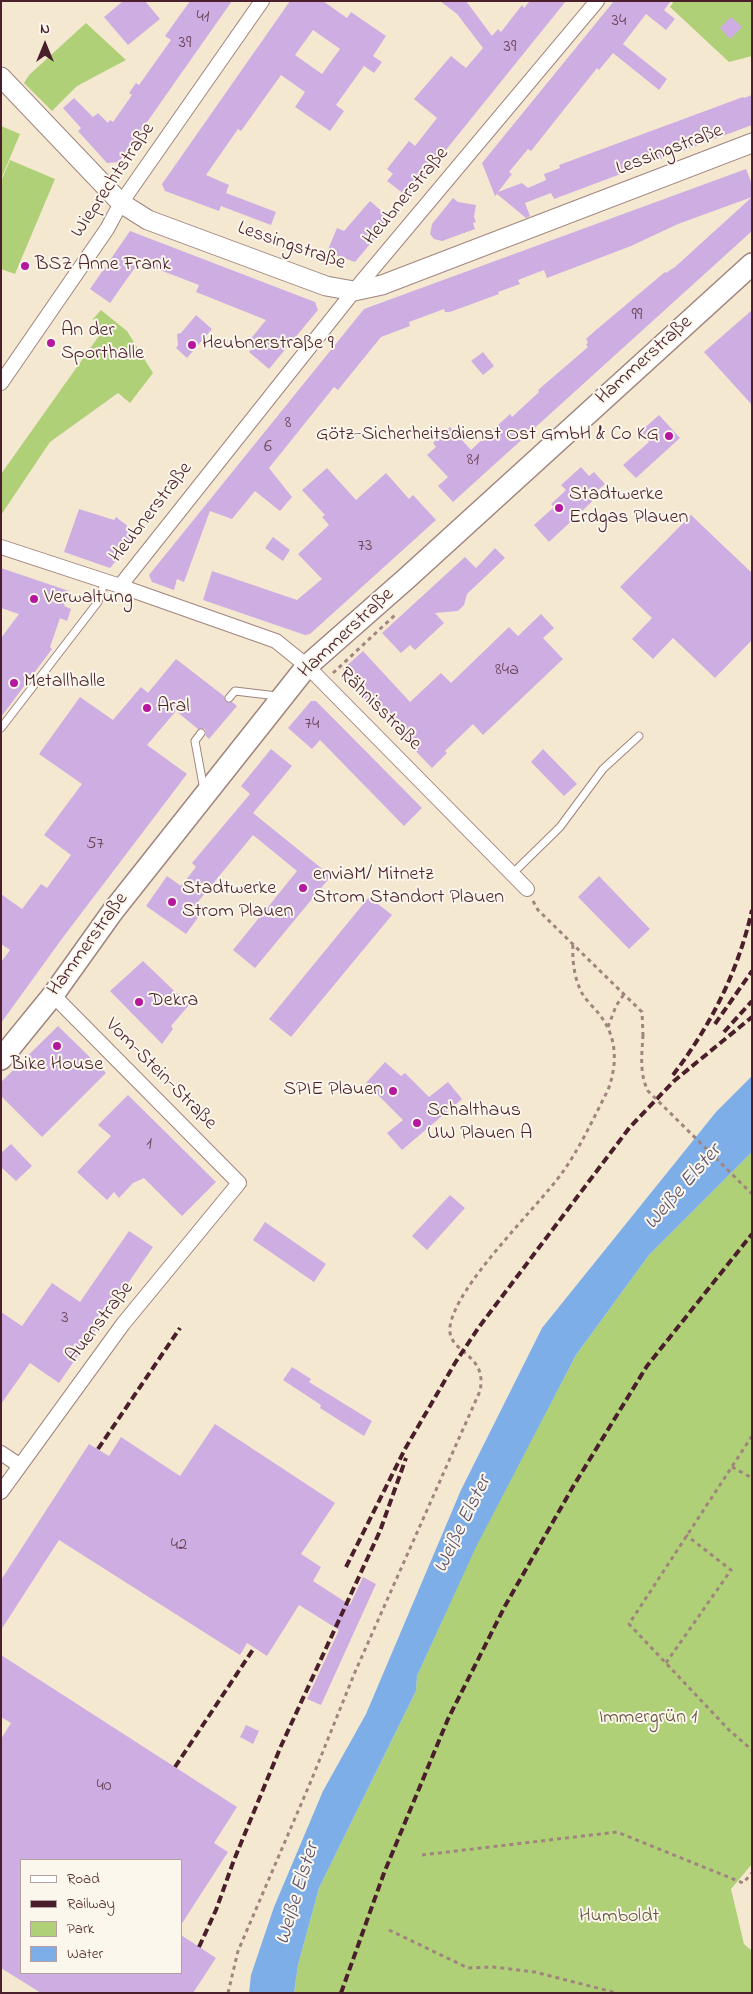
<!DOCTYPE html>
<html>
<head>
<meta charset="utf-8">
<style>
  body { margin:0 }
  #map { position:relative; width:753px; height:1994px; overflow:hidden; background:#f5e8d1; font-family:"Indie Flower",sans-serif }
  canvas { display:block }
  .frame { position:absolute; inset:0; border:2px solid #4a1f2b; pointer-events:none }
  .legend { position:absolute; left:20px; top:1859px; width:162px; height:115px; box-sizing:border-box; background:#fbf7ec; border:1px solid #b4a19f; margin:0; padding:6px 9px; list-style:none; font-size:15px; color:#4a1f2b }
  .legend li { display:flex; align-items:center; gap:10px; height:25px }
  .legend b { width:25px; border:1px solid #b4a19f }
  .north { position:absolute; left:20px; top:20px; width:50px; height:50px; -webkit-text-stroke:4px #fbf7ec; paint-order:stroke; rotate:0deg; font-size:14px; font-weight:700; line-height:20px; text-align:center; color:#4a1f2b }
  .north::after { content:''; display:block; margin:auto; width:18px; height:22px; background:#4a1f2b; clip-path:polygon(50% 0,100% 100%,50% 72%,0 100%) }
</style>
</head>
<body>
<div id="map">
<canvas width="753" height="1994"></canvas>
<div class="frame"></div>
<ul class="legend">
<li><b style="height:6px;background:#fff"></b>Road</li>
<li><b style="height:6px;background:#4a1f2b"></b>Railway</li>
<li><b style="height:14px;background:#b0d078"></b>Park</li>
<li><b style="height:14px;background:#7eaee8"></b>Water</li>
</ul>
<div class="north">N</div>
</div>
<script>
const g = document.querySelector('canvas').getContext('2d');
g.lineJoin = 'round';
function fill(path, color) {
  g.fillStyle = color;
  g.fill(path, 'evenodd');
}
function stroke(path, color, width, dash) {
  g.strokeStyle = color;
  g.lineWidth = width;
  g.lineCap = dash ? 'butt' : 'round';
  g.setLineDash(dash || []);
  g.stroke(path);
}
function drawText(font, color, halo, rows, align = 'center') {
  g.font = font + ' "Indie Flower",sans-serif';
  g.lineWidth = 4;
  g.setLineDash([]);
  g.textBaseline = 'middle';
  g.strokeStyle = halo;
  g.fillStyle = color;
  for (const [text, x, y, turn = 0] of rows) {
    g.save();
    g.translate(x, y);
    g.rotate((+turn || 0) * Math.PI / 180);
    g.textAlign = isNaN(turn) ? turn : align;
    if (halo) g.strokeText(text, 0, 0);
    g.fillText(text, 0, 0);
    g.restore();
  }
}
fill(new Path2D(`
  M674,1H752V56L729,62L670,7Z
  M86,23L126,60L77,86L52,111L24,83L29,75Z
  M1,126L20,134L1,179Z
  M10,160L55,179L15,274L1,269V181Z
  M101,310L127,331L153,373L130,403L118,393L50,442L1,515V474L101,333L93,319Z
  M752,1152V1864L731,1889L744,1944L752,1951V1993H294L298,1965L319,1888L416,1691L417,1676L475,1547L576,1355L649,1255Z`), '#b0d078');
fill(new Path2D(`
  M752,1076V1152L649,1255L576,1355L476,1547L417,1676L416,1691L319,1888L298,1965L294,1993H249L251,1975L274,1907L323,1791L366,1714L461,1490L542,1328L716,1112Z`), '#7eaee8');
fill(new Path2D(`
  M123,1H145L160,19L128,45L104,17Z
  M190,1H232L119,162L107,163L78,131L81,128L63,108L74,98L93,117L98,113L108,123L110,120L113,122L132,95L129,93L136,83L139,85L171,40L165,36Z
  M290,1H323L347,18L351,12L386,36L373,56L382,62L374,73L364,66L336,105L344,111L330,131L295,107L305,92L281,75L241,131L238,129L206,175L229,185L226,193L276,212L271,225L221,206L219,211L165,191L162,184ZM313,30L340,49L322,74L295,55Z
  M440,1H466L492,36L498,29L501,32L522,5L524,8L530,1H566L408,197L387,181L393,174L387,169L409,141L415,146L437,118L414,99L451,56L466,68L483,48L457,14Z
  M614,1H671L664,10L675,19L666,30L646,14L623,44L667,79L659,90L613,53L599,70L597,68L531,151L528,149L509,172L512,174L498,192L522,183L528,188L546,180L544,174L560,168L559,165L743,97L744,98L752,95V125L554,199L551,193L525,203L530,216L526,218L497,194L495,196L482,163Z
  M731,17L742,27L730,39L720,28Z
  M746,169L752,184V231L453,502L438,486L448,477L427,455L436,447L433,443L450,427L471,450L510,414L512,417L539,392L538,390L588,347L586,345L588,342L586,339L596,330L665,272L666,273L675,267L752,197L678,224L631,246L547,278L544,270L518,280L520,284L498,292L499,294L450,312H445L444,309L409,322L410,326L381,337L338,390L334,387L269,468L292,497L280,511L255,491L232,519L210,511L184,582L177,579L174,590L152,582L149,575L364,309Z
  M453,198L458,202L476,205L474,217L476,222L473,223L475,229L442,241L434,239L430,234L432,224Z
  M370,201L391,219L376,237L355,262L327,252L337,228L344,231Z
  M130,231L315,302L318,310L269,369L249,352L253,347L248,342L266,320L196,292L199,285L139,262L110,303L90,289Z
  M752,310V405L704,352Z
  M196,315L212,329L187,358L176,348L178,345L177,334L181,333Z
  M483,352L494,366L483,375L471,361Z
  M659,415L680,438L636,478L623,465L649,442L640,432Z
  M581,467L589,476L594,472L605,484L596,492L599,495L549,542L534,525L554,507L551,504L566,490L561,485Z
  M327,468L356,500L386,473L409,499L413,495L436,520L310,634L305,635L203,600L212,571L297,600L322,579L298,554L329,525L322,517L325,515L302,490Z
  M79,509L114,520L116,517L138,534L110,568L64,552Z
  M691,515L752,573V640L715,678L673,638L653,659L632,639L652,618L620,587Z
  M273,537L290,550L283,561L265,548Z
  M495,548L505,558L467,594L464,605L458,611L435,613L444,623L415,650L410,645L401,653L382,633L465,557L476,568Z
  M1,568L69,591L64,606L71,609L67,621L60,618L50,647L52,649L1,717V638L19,614L1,608Z
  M541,614L554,628L543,638L563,659L483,735L473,724L445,751L447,753L432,768L343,676V669L363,651L410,702L441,673L451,683L509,627L518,636Z
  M176,659L224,696L226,702H232L237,706L209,739L206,736L205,729H198L176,711L147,745L187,774L61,940L1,1023V962L10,950L1,944V894L22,909L41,884L47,888L71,855L44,835L82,784L39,754L80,697L113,720L141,687L148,693Z
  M311,701H316L422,808L404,826L320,740L312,749L288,728Z
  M271,749L292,766L253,813L331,876L255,968L233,950L297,871L253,835L197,903L205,908L186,934L146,906L167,876L181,886L196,867L192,863L250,794L241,786Z
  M543,749L577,784L564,796L531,762Z
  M599,876L650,929L629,949L578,897Z
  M369,897L392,915L291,1037L269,1019Z
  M143,961L189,1005L171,1026L173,1029L162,1044L110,991Z
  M58,1026L106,1073L42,1137L1,1096V1082Z
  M385,1062L401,1076L405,1073L429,1097L448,1082L462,1099L402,1150L387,1133L403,1120L366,1083Z
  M128,1095L216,1182L182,1216L144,1178L133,1183L119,1198L114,1192L107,1200L77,1172L111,1136L98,1125Z
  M11,1144L32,1166L16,1181L1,1167V1153Z
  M450,1195L465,1208L427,1250L412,1236Z
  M265,1222L326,1264L314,1282L253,1240Z
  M129,1231L153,1247L59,1383L30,1363L1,1404V1312L22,1326L52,1283L80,1302Z
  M292,1367L311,1379L309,1382L372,1421L364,1436L320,1408L321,1405L283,1380Z
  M215,1424L335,1503L301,1554L321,1567L313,1581L350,1605L363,1577L376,1584L321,1705L307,1699L339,1630L299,1605L267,1656L247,1643L240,1655L59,1540L1,1630V1580L89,1444L109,1456L121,1437L180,1476Z
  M1,1655L237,1807L214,1843L228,1852L181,1925V1860H21V1973H181V1935L216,1958L193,1993H41L1,1968V1739L11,1723L1,1717Z
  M246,1725L259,1731L253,1744L240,1737Z`), '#ceaee2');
const lane = new Path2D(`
  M229,698L235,691L277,696
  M1,728L98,602L105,581
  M201,733L195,741L204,790
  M512,874L560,827L603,769L639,736`);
const street = new Path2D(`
  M1,383L107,229L121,203L262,1
  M1,547L120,586L276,641L307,666L527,889
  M120,586L354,291L597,1
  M1,1453L19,1465
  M1,1492L123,1324L239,1183L53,995`);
const secondary = new Path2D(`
  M1,77L121,203L148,220L326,286L354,291L382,285L752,143`);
const primary = new Path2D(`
  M1,1059L53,995L113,911L307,666L407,578L752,264`);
stroke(lane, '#a0847e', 9);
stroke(street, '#a0847e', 16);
stroke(secondary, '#a0847e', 21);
stroke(primary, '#a0847e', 24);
stroke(new Path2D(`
  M333,673L396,614
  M533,901L538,910L642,1012L643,1035
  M608,1027L616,1006L624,994
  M752,1436L629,1624L729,1730L752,1750
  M732,1467L752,1478
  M666,1663L731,1570L686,1535
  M422,1855L617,1832L743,1883L752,1873
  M389,1930L468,1968L493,1967L535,1972L617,1993
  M228,1993L238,1951L311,1781L355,1672L480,1391C488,1352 447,1354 450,1327C455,1286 536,1209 562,1173C580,1148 594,1117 608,1090C618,1063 617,1036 599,1014C593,1006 584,999 580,989C574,976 572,958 573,944`), '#a0847e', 3, [4, 4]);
stroke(lane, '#fff', 7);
stroke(street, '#fff', 14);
stroke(secondary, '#fff', 19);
stroke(primary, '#fff', 21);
stroke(new Path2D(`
  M715,1024L752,971
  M724,1032L752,1001
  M673,1075C711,1025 738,972 752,910
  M98,1449L180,1328
  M346,1567L405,1449L455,1363L479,1327L630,1127L674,1081L752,1017
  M175,1767L254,1648
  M199,1947L216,1910L234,1860L281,1746L380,1531L406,1458
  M341,1993L384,1873L448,1719L505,1606L574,1485L647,1366L752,1234`), '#4a1f2b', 4, [8, 4]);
stroke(new Path2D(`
  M643,1035C642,1054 639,1073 648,1091L752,1194`), '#a0847e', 3, [4, 4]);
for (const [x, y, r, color] of [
  [25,266,5,"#b5179e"],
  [51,343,5,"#b5179e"],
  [192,345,5,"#b5179e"],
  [669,436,5,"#b5179e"],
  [559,508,5,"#b5179e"],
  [34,599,5,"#b5179e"],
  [14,683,5,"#b5179e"],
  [147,708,5,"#b5179e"],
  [303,888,5,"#b5179e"],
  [172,902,5,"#b5179e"],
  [139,1002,5,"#b5179e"],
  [57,1046,5,"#b5179e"],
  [393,1091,5,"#b5179e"],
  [417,1123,5,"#b5179e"]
]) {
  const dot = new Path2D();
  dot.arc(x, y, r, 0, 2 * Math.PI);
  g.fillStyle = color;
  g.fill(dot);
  stroke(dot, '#fbf7ec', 2);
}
drawText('18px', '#6b4359', null, [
  ["41",203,18],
  ["34",619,22],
  ["39",185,44],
  ["39",510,48],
  ["99",637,316],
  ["8",288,424],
  ["6",268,448],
  ["81",473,461],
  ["73",365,547],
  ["84a",507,671],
  ["74",312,725],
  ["57",95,845],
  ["1",149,1145],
  ["3",65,1319],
  ["42",179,1546],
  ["40",104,1787]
]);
drawText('20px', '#4a1f2b', '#fbf7ec', [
  ["Lessingstraße",670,151,-21],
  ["Wieprechtstraße",114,181,-56],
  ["Heubnerstraße",407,197,-50],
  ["Lessingstraße",291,247,19],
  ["Hammerstraße",645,361,-42],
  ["Heubnerstraße",152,513,-52],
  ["Hammerstraße",347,634,-43],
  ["Rähnisstraße",379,710,45],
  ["Hammerstraße",89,945,-54],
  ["Vom-Stein-Straße",160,1075,45],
  ["Auenstraße",101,1323,-52]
]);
drawText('20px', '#4a1f2b', '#fbf7ec', [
  ["BSZ Anne Frank",35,266],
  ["An der",61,332],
  ["Sporthalle",61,355],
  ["Heubnerstraße 9",202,345],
  ["Götz-Sicherheitsdienst Ost GmbH & Co KG",659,436,"right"],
  ["Stadtwerke",569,496],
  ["Erdgas Plauen",569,519],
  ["Verwaltung",44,599],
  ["Metallhalle",24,683],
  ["Aral",157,708],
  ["enviaM/ Mitnetz",313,876],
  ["Strom Standort Plauen",313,899],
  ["Stadtwerke",182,890],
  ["Strom Plauen",182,913],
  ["Dekra",149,1002],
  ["Bike House",57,1066,"center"],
  ["SPIE Plauen",383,1091,"right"],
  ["Schalthaus",427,1112],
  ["UW Plauen A",427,1135]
], 'left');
drawText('20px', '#695442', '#fbf7ec', [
  ["Immergrün 1",648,1719],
  ["Humboldt",619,1918]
]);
drawText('italic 21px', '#5c516d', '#fbf7ec', [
  ["Weiße Elster",684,1188,-49],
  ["Weiße Elster",464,1525,-64],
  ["Weiße Elster",299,1894,-73]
]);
</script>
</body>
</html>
